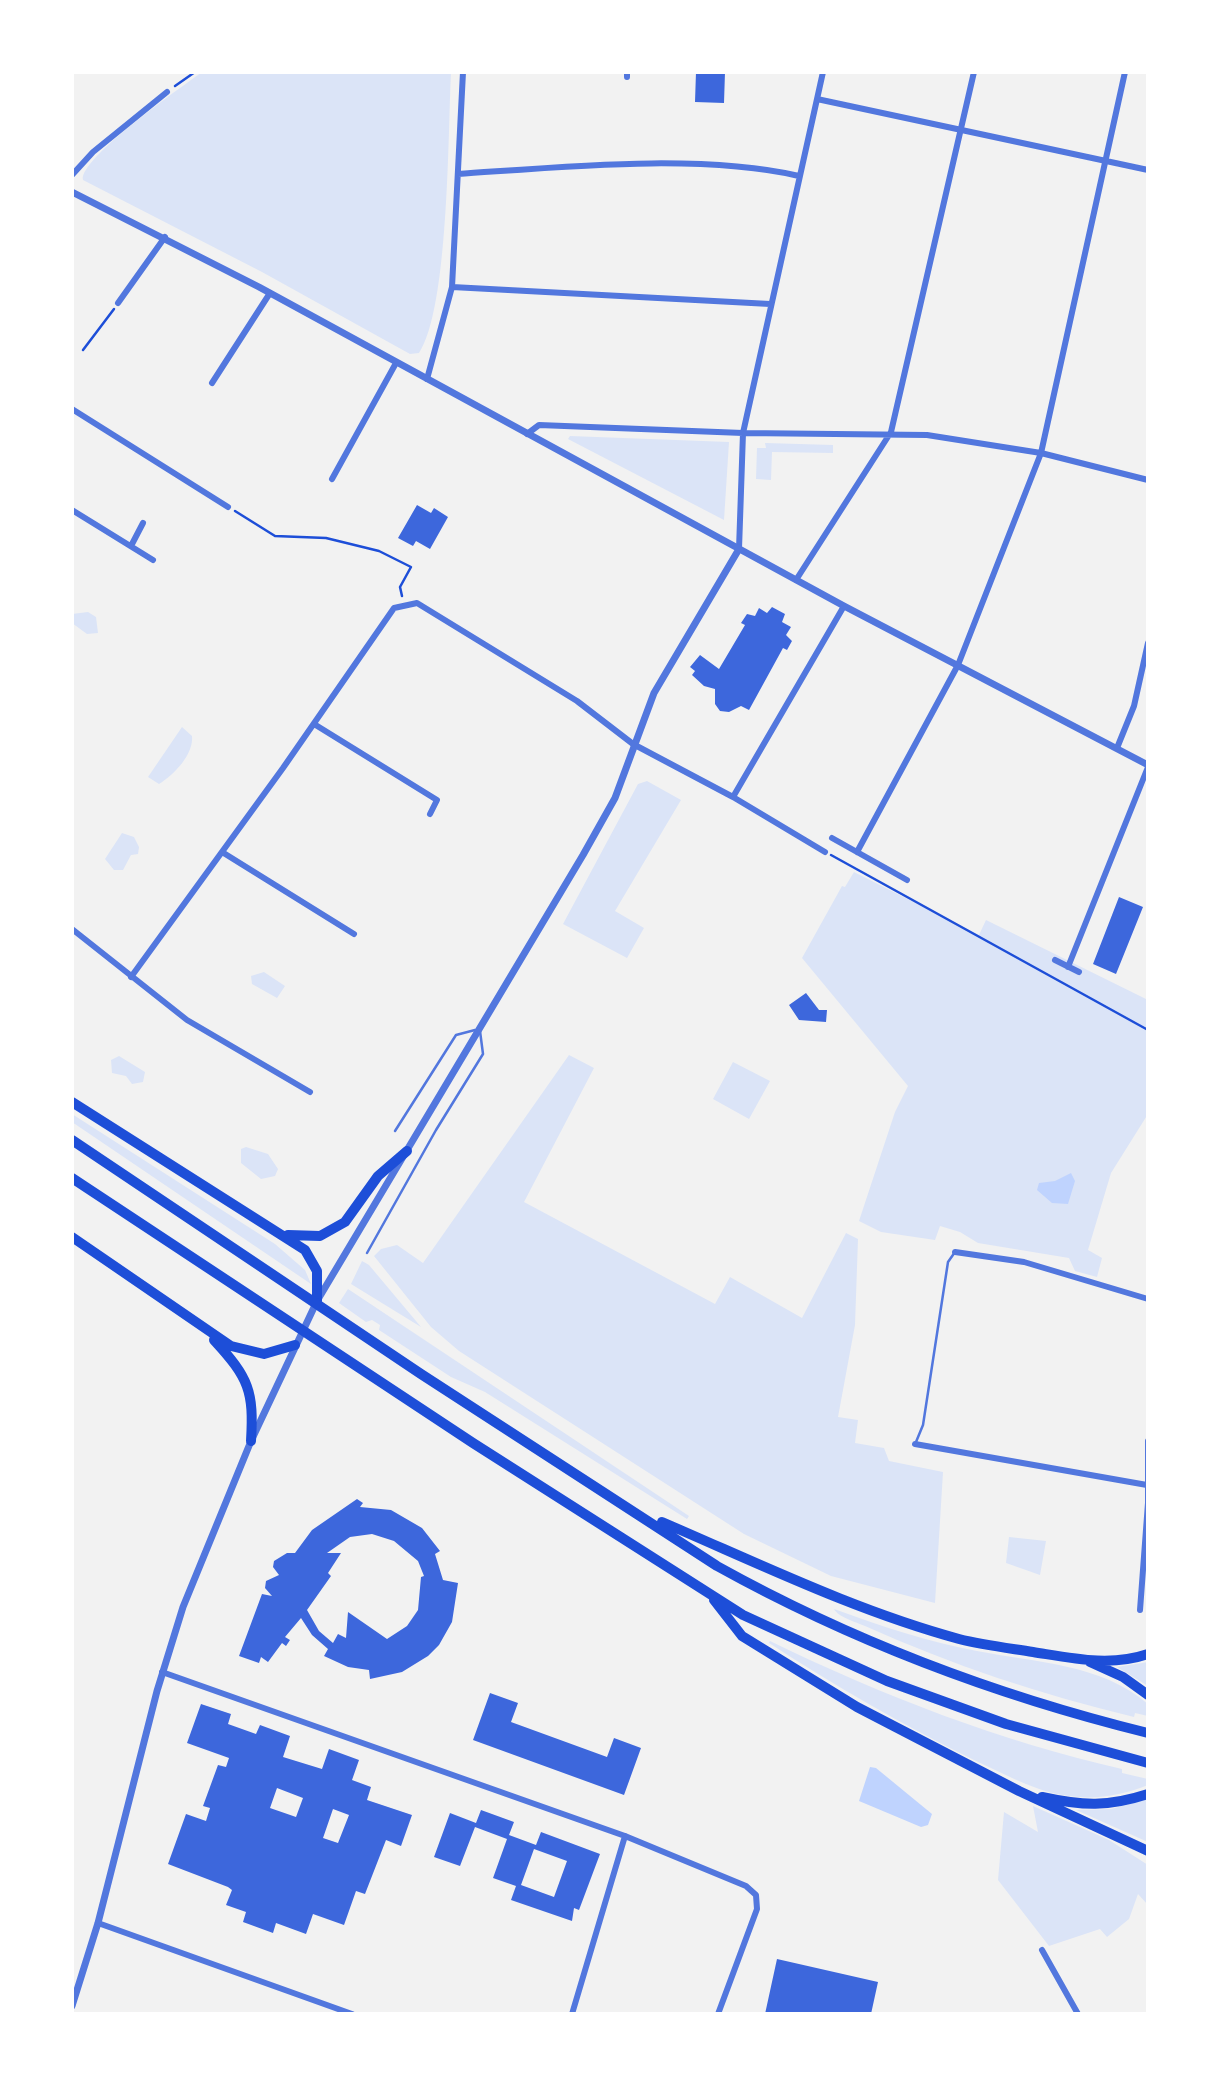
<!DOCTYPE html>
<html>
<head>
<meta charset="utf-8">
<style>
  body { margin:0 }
  #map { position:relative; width:1220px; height:2086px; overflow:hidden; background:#f2f2f2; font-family:Rubik,sans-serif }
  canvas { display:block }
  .frame { position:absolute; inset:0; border:74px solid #fff; pointer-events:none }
</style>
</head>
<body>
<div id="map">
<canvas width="1220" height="2086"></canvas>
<div class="frame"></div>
</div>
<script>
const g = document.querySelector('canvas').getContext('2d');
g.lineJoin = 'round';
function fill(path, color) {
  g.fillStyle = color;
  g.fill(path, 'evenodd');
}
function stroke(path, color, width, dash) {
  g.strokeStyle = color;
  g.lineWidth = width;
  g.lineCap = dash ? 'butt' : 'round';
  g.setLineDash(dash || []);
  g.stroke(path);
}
fill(new Path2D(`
  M202,72H451C448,131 449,309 419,353L410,354L262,272L83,180C79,158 182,87 202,72Z
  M570,436L729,442L724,520L568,439Z
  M765,443L833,445V453L772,452L771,480L756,479L757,448H766Z
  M88,612L96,617L98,633L87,634L72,623V614Z
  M182,727L192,736C194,754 174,775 159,784L148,777Z
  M647,781L681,800L615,911L644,928L627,958L563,924L638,784Z
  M122,833L134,837L139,847L138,854L131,855L123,870H114L105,859Z
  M854,872L979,935L986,920L1148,1000V1114L1111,1173L1088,1250L1102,1258L1097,1277L1075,1271L1069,1258L978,1243L960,1232L940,1226L935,1240L881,1232L859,1221L895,1112L908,1086L802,958L842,886L845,887Z
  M264,972L285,986L277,998L252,984L251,976Z
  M569,1055L594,1068L524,1202L715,1304L730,1277L802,1318L846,1233L858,1239L855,1325L838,1417L858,1420L855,1443L884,1448L889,1461L943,1472L935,1603L831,1576L744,1534L459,1351L431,1327L374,1256L381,1249L397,1245L423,1263Z
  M119,1056L145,1072L143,1082L132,1084L126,1076L112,1073L111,1060Z
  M733,1062L770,1081L749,1119L713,1099Z
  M72,1114L275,1244L305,1270L311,1284L72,1122Z
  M246,1147L268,1154L278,1169L275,1176L261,1179L241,1163V1149Z
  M362,1261L369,1265L421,1327L351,1284Z
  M348,1289L689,1516L687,1519L485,1392L451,1377L379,1330L380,1325L372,1320L366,1322L339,1303Z
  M1009,1537L1046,1541L1040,1575L1006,1563Z
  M834,1609C881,1626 928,1642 977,1651C1036,1663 1100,1663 1148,1704V1716L1135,1713L1134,1717C1042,1695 952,1665 865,1626C856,1622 838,1617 834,1609Z
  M770,1641C883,1696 1000,1741 1122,1769V1773L1148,1779V1785C1123,1795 1096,1800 1069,1796C1036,1792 1005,1774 974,1760C903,1725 835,1686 769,1643Z
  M1148,1662V1686L1117,1667Z
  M1148,1799V1842L1076,1810L1111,1809Z
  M1033,1806L1109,1840L1148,1865V1905L1138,1894L1129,1919L1107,1937L1100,1929L1049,1946L998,1880L1004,1812L1038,1832Z`), '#dbe4f7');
fill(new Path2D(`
  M1071,1173L1075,1181L1068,1204L1052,1203L1037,1190L1039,1183L1055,1181Z
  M870,1767L876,1768L932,1814L928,1825L921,1827L859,1801Z`), '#bfd3fe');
fill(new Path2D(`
  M696,72H725L724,103L695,102Z
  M417,505L431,513L434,508L448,517L430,549L416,541L413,546L398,538Z
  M772,607L785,614L782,622L791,627L786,635L792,641L787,650L783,648L749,710L741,706L729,712L720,711L715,704V689L704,686L692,675L695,671L690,667L700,655L719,669L745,625L741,623L747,614L755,616L759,608L767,613Z
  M1119,897L1143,907L1116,974L1093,964Z
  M806,993L819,1010H827L826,1022L799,1020L789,1005Z
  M357,1499L363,1503L360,1507L391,1510L422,1528L440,1551L435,1554L443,1580L458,1583L452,1622L439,1645L428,1656L402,1672L370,1679L369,1670L348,1667L324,1656L328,1649L312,1635L301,1618L285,1637L290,1640L286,1646L282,1643L268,1662L261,1657L259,1663L239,1656L262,1594L272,1596L265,1588L266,1581L279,1575L273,1567L274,1561L287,1553H295L312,1530ZM372,1534L394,1541L418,1561L424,1576L421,1577L418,1610L407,1626L387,1639L348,1612L346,1638L338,1634L333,1643L319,1631L307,1610L331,1576L328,1573L341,1553H327L350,1537Z
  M490,1693L518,1703L511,1722L607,1757L614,1738L641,1748L624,1795L473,1740Z
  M201,1704L231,1714L228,1724L256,1734L260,1725L290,1736L283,1757L322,1769L329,1749L359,1760L352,1780L371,1787L367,1800L412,1815L401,1846L386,1840L365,1894L356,1891L344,1925L313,1914L306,1934L276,1923L273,1933L243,1922L246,1912L226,1905L232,1890L228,1887L168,1864L186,1814L206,1821L210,1808L203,1806L218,1765L226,1767L229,1758L187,1743ZM277,1788L303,1798L296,1817L270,1808ZM333,1809L349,1815L338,1843L323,1838Z
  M481,1810L514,1822L509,1835L536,1845L541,1832L600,1854L579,1910L574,1908L572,1921L511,1900L516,1886L493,1878L507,1839L475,1827L460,1866L434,1857L450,1813L476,1823ZM534,1849L567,1861L554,1897L521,1885Z
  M777,1959L878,1982L871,2014H765Z`), '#3d67dc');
stroke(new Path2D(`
  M175,86L195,72
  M83,350L114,309
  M235,511L275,536L326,538L379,551L411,567L400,587L402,596
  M831,855L1148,1030`), '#1d4ed8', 2.5);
stroke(new Path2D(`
  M395,1131L456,1035L475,1030
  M367,1253L436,1130L483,1054L480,1031
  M916,1442L923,1425L948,1262L955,1252`), '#5277de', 2.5);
stroke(new Path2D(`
  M627,77V72
  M817,99L1148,170
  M458,174C562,167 699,153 799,176
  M72,175L93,152L167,92
  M452,287L770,304
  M118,303L165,237
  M427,379L452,287L463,72
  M212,383L270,293
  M72,409L228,507
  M527,434L539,425L743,433L927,435L1041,453L1148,480
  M332,479L396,363
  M72,510L153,560
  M131,546L143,523
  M739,549L743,433L823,72
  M796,580L891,432L974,72
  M314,724L437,800L430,814
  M1117,748L1134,706L1148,643
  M733,797L844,606
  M832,838L907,880
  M222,852L354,934
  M857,852L958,665L1041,453L1125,72
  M72,929L187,1020L310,1092
  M1055,960L1079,972
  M1068,967L1148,767
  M131,977L283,768L394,608L417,603L577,701L633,744L733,797L825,852
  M955,1252L1024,1262L1148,1299
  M915,1444L1147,1485
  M1140,1610L1148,1503V1441
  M162,1672L625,1836L746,1886L756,1895L757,1909L718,2014
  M98,1923L352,2014
  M1042,1950L1078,2014
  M572,2014L625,1836`), '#5277de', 6);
stroke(new Path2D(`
  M72,192L259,287L844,606L1148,765
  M72,2006L98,1923L157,1691L183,1607L251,1441L317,1301L583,855L615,798L654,693L739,549`), '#5277de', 7);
stroke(new Path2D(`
  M72,1102L305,1250L317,1271V1301
  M288,1235L320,1236L345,1222L378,1176L407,1151
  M72,1237L231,1346L264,1354L295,1345
  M214,1340C249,1378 254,1391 251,1441`), '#1d4ed8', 10);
stroke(new Path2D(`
  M72,1140L421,1374L717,1566C852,1641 998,1696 1148,1733
  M72,1178L473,1443L743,1615L887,1681L1006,1724L1148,1763
  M662,1522C760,1564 856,1611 959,1639C983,1645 1008,1648 1033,1652C1071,1658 1110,1667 1148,1654
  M714,1600L742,1636L857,1707L1019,1791L1148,1851
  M1090,1662L1123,1677L1148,1695
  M1042,1797C1083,1806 1108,1807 1148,1794`), '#1d4ed8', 10);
</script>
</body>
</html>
